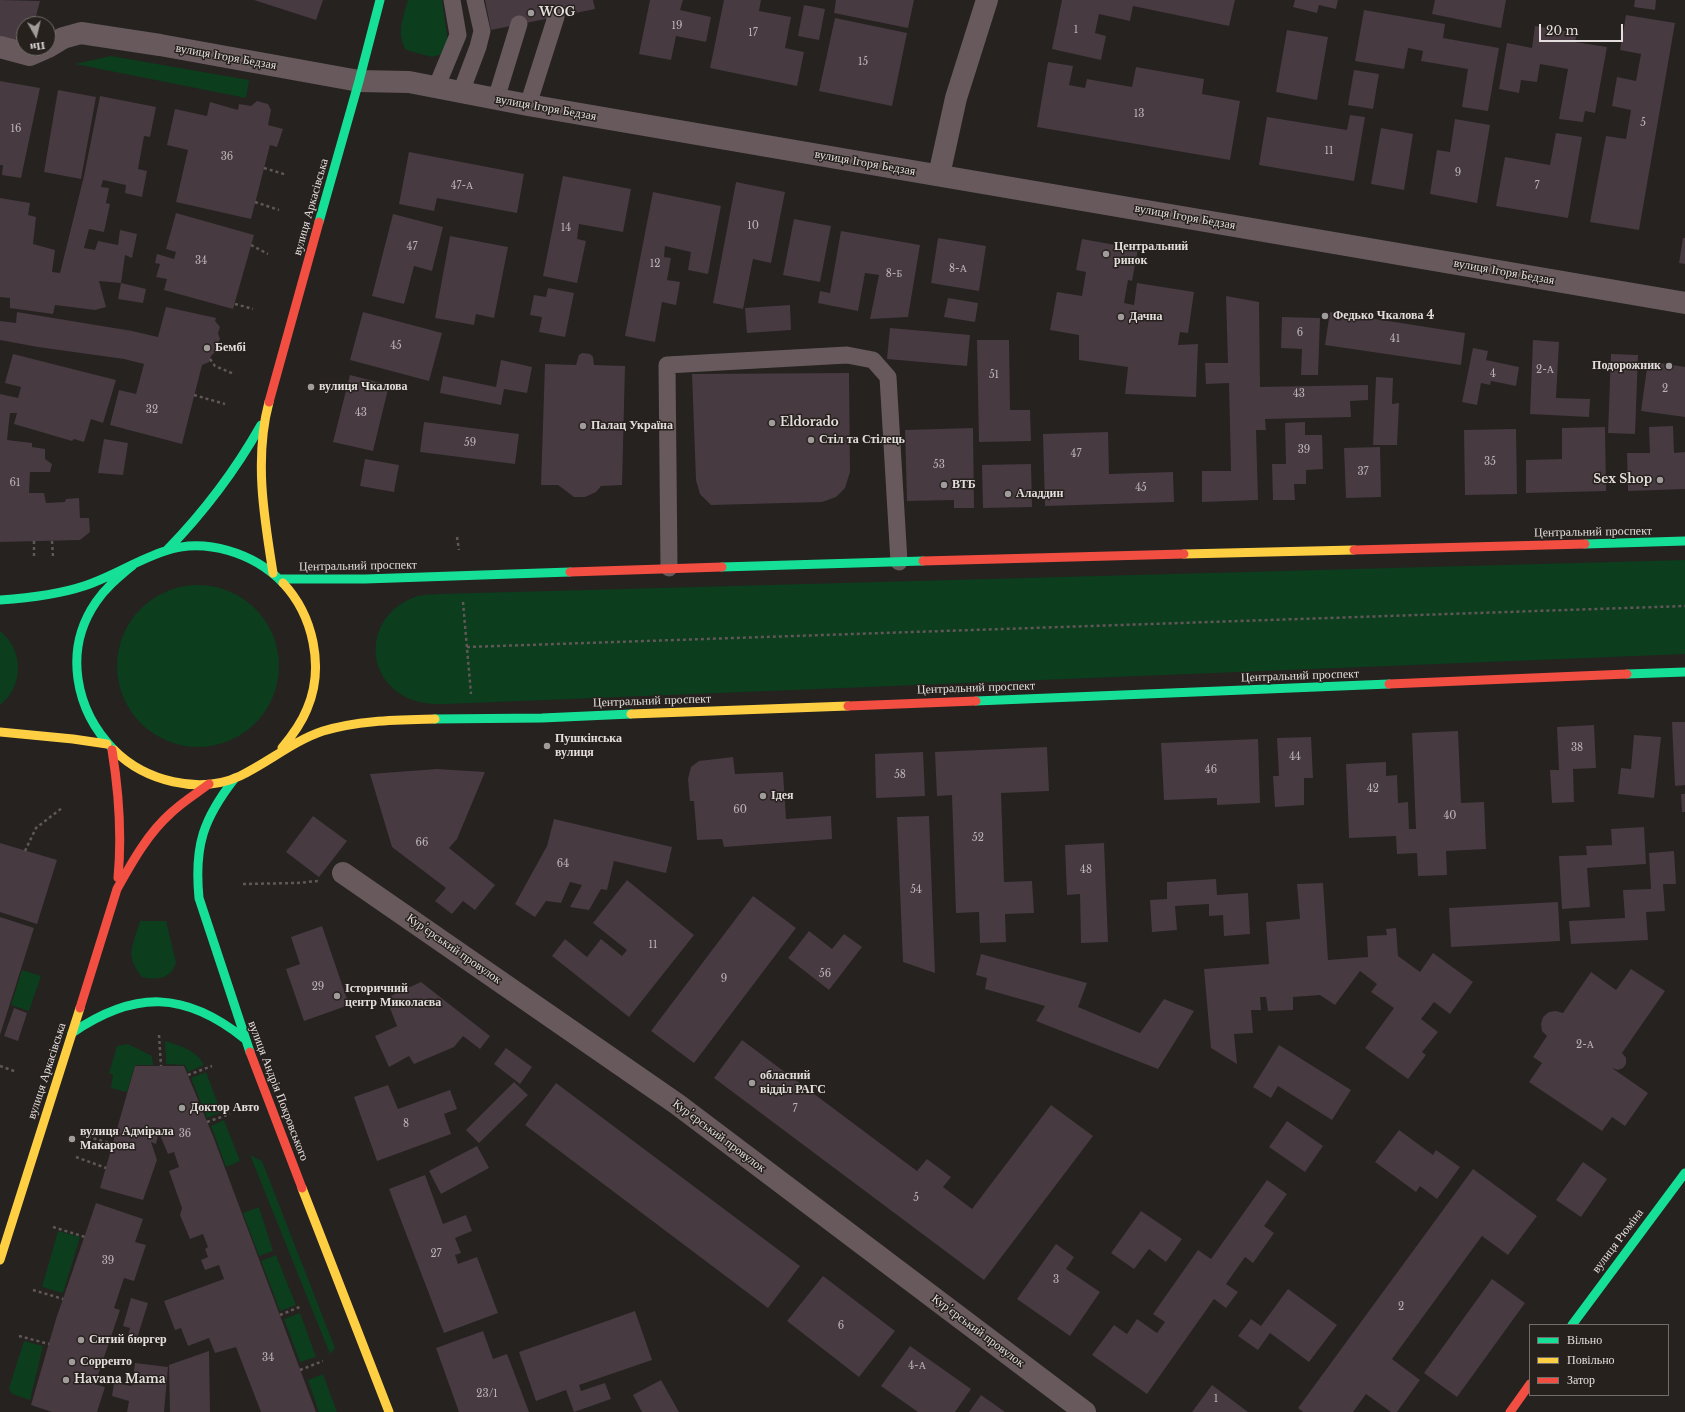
<!DOCTYPE html>
<html>
<head>
<meta charset="utf-8">
<style>
  body { margin:0 }
  #map { position:relative; width:1685px; height:1412px; overflow:hidden; background:#252220; font-family:"Libre Baskerville",serif }
  canvas { display:block }
  .legend { position:absolute; left:1529px; top:1324px; width:140px; height:72px; box-sizing:border-box; background:#27211e; border:1px solid #726d6a; margin:0; padding:5px 7px; list-style:none; font-size:12px; color:#e3dedd }
  .legend li { display:flex; align-items:center; gap:8px; height:20px }
  .legend b { width:20px; border:1px solid #726d6a }
  .north { position:absolute; left:16px; top:16px; width:40px; height:40px; box-sizing:border-box; background:#27211e; border:1px solid #726d6a; border-radius:50%; rotate:172deg; font-size:11px; font-weight:700; line-height:16px; text-align:center; color:#e3dedd }
  .north::after { content:''; display:block; margin:auto; width:14px; height:18px; background:#a09c9b; clip-path:polygon(50% 0,100% 100%,50% 72%,0 100%) }
  .scale { position:absolute; left:1539px; top:24px; width:84px; height:18px; box-sizing:border-box; border:2px solid #e3dedd; border-top:0; padding-left:5px; font-size:12px; line-height:14px; white-space:nowrap; color:#e3dedd; -webkit-text-stroke:3px #27211e; paint-order:stroke }
</style>
</head>
<body>
<div id="map">
<canvas width="1685" height="1412"></canvas>
<ul class="legend">
<li><b style="height:5px;background:#16e098"></b>Вільно</li>
<li><b style="height:5px;background:#ffcf43"></b>Повільно</li>
<li><b style="height:5px;background:#f24e42"></b>Затор</li>
</ul>
<div class="north">Пн</div>
<div class="scale">20 m</div>
</div>
<script>
const g = document.querySelector('canvas').getContext('2d');
g.lineJoin = 'round';
function fill(path, color) {
  g.fillStyle = color;
  g.fill(path, 'evenodd');
}
function stroke(path, color, width, dash) {
  g.strokeStyle = color;
  g.lineWidth = width;
  g.lineCap = dash ? 'butt' : 'round';
  g.setLineDash(dash || []);
  g.stroke(path);
}
function drawText(font, color, halo, rows, align = 'center') {
  g.font = font + ' "Libre Baskerville",serif';
  g.lineWidth = 3;
  g.setLineDash([]);
  g.textBaseline = 'middle';
  g.strokeStyle = halo;
  g.fillStyle = color;
  for (const [text, x, y, turn = 0] of rows) {
    g.save();
    g.translate(x, y);
    g.rotate((+turn || 0) * Math.PI / 180);
    g.textAlign = isNaN(turn) ? turn : align;
    if (halo) g.strokeText(text, 0, 0);
    g.fillText(text, 0, 0);
    g.restore();
  }
}
fill(new Path2D(`
  M408,0H442L448,42L442,54L432,57L406,50C396,34 403,17 408,0Z
  M111,56L249,80L246,98L75,64Z
  M1685,560V654L446,704C434,704 422,704 410,699C361,678 366,614 415,597C422,594 432,595 439,594Z
  M117 666a81 81 0 1 1 162 0a81 81 0 1 1-162 0Z
  M0,631C24,650 24,686 0,705Z
  M140,921H166L176,962C173,978 157,981 142,977C124,955 133,946 140,921Z
  M22,970L41,976L29,1011L11,1005Z
  M165,1041C180,1046 197,1050 204,1065L188,1072L185,1065L166,1064Z
  M128,1044L152,1056L153,1065H135L127,1092L111,1088L113,1075L109,1073L117,1046Z
  M206,1072L221,1112L207,1118L191,1078Z
  M224,1120L240,1161L226,1167L211,1126Z
  M250,1155L262,1161L335,1348L330,1354Z
  M259,1207L273,1251L259,1256L243,1213Z
  M58,1231L80,1237L63,1293L42,1287Z
  M276,1255L296,1305L280,1311L261,1261Z
  M300,1313L316,1357L300,1362L284,1319Z
  M24,1341L43,1346L30,1400L12,1394L9,1388Z
  M323,1374L337,1412H319L308,1380Z`), '#0c3d1d');
fill(new Path2D(`
  M0,0L40,1L34,24H24V45L0,38Z
  M254,0H323L316,20Z
  M485,0H593L595,9L491,30Z
  M650,0H683L680,10L711,17L706,42L676,36L671,60L639,54Z
  M724,0H761L759,11L791,17L785,48L804,52L797,86L710,68Z
  M836,0H914L908,28L834,13Z
  M1062,0H1235L1229,26L1133,6L1130,21L1099,14L1095,33L1106,36L1101,60L1052,49Z
  M1295,0H1338L1336,9L1319,5L1317,13L1293,7Z
  M1435,0H1506L1501,28L1432,14Z
  M1635,0H1656L1655,10L1634,7Z
  M804,5L825,9L819,40L798,36Z
  M1364,10L1445,24L1443,38L1499,48L1488,111L1462,107L1468,69L1421,61L1423,51L1408,48L1404,69L1355,61Z
  M1626,15L1675,23L1639,230L1590,222L1606,136L1626,139L1631,110L1612,106L1617,77L1636,81L1641,54L1620,50Z
  M835,18L907,33L892,106L819,91Z
  M1535,26L1577,33L1575,42L1607,47L1595,113L1585,111L1583,122L1559,119L1568,69L1540,64L1537,82L1521,80L1519,93L1499,89L1507,43L1532,48Z
  M1287,30L1328,37L1317,100L1276,92Z
  M1048,62L1073,66L1069,85L1085,88L1087,79L1132,87L1136,67L1204,79L1202,94L1240,101L1230,160L1037,127Z
  M1354,70L1379,74L1373,109L1348,105Z
  M0,81L40,88L21,178L2,175L3,165H0Z
  M58,90L96,97L81,179L44,172Z
  M100,96L156,107L150,137L144,136L138,169L147,171L142,197L125,193L126,185L103,180L101,187L109,188L106,203L110,204L104,232L89,229L84,248L95,250L98,241L118,245L120,230L137,234L132,258L125,255L121,283L99,281L106,307L95,310L55,305L53,314L10,308V298L0,297V198L30,203L28,215L36,217L33,244L55,250L52,272L60,273L84,176Z
  M257,101L268,104L271,110L268,125L283,129L277,147L270,145L251,219L176,202L188,150L167,145L175,109L207,116L210,102L238,110L239,104L251,106Z
  M1350,115L1365,117L1354,181L1259,165L1267,117L1347,130Z
  M1455,119L1490,125L1477,203L1430,194L1437,150L1450,152Z
  M1381,128L1413,134L1404,190L1371,184Z
  M1556,133L1582,137L1568,218L1496,206L1505,157L1550,165Z
  M409,152L524,174L517,213L437,198L434,211L399,204Z
  M563,176L631,189L623,232L579,224L577,239L586,241L577,283L543,276Z
  M736,182L785,192L771,263L753,259L743,309L713,303Z
  M653,192L721,206L708,274L688,270L691,252L665,246L664,257L671,258L667,280L680,282L676,305L662,302L655,342L625,336Z
  M176,213L254,235L233,309L164,290L167,279L156,277L160,264L155,263L157,254L174,259L176,252L166,249Z
  M393,214L443,227L432,271L414,266L404,304L372,296Z
  M794,219L831,226L820,282L783,275Z
  M841,231L920,245L908,317L870,319L879,275L865,273L858,311L818,303L820,291L830,293Z
  M450,236L508,247L494,318L476,314L474,325L435,318Z
  M938,238L986,246L979,291L931,283Z
  M1683,238H1685V264L1679,263Z
  M1082,239L1138,249L1132,281L1128,280L1124,303L1134,305L1137,283L1194,292L1188,333L1180,332L1178,345L1198,344L1196,397L1125,394L1128,367L1079,360V335L1050,330L1057,292L1082,296L1086,272L1076,270Z
  M121,283L146,289L143,303L118,299Z
  M548,288L574,293L565,337L539,332L542,317L530,315L534,295L546,297Z
  M1226,296L1259,302L1260,387L1368,385V400L1350,401L1351,417L1265,419L1266,430H1256L1258,500L1202,502V471H1231L1229,383L1206,384L1205,363H1228Z
  M948,298L978,303L975,322L944,317Z
  M790,305L791,330L747,333L745,308Z
  M166,307L216,318L215,321L220,327L218,333L220,339L215,352L211,356L209,362L202,365L182,444L110,425L119,390L136,394L144,364L124,359L38,347L0,340V321L16,323L17,312L132,331L158,337Z
  M363,312L442,333L429,381L350,360Z
  M1330,312L1465,333L1461,365L1325,345Z
  M1282,317L1320,318L1318,375H1301L1302,349L1281,348Z
  M890,328L970,335L967,366L887,359Z
  M977,340H1009L1010,410H1030L1031,441L979,442Z
  M1533,340L1559,342L1556,398L1590,399L1589,417L1530,414Z
  M1473,348L1488,351L1486,360L1519,367L1516,386L1491,381L1490,385L1481,383L1477,405L1462,402Z
  M582,353L590,354L593,357L594,365L625,366L622,485L601,486L596,492L585,497H574L558,485H541L545,364L576,365L579,355Z
  M13,354L116,380L103,423L91,419L84,442L74,439L72,441L14,424L17,413H10L7,440L32,443V447L45,449V459L52,464L50,472H30L29,493H44L46,503L65,502L66,499L79,498L80,518H89L90,532L80,540L0,542V394L18,398L21,387L5,383Z
  M1611,354L1638,355L1635,434L1608,433Z
  M501,360L532,367L527,393L504,389L501,405L440,393L443,376L496,387Z
  M1648,361L1685,367V417L1641,411Z
  M849,373L850,472L845,488L836,497L822,502L711,505L700,494L696,480L692,374Z
  M350,375L389,385L373,451L333,442Z
  M1376,377L1393,378L1392,404L1399,403L1397,445H1373Z
  M424,422L519,434L515,464L420,452Z
  M1305,422V435H1322L1323,469L1306,470V484H1294L1295,500H1273L1272,464H1286L1285,423Z
  M1673,426L1674,453L1685,452V489L1628,491L1627,453H1650L1649,427Z
  M1605,427L1606,491L1526,493V460L1562,459V428Z
  M973,428L974,508H954V500L907,501L905,430Z
  M1516,429L1517,494L1465,495L1464,430Z
  M1108,432L1109,474L1173,472L1174,502L1045,506L1043,434Z
  M104,439L128,443L123,475L98,473Z
  M1380,447L1381,497L1346,498L1344,448Z
  M365,459L399,465L394,492L360,486Z
  M1031,464L1032,507L983,508L982,465Z
  M1672,722H1685V785L1675,786Z
  M1594,725L1596,768L1573,769L1574,802L1552,803L1550,770H1559L1557,727Z
  M1458,731L1461,803L1484,802L1486,849L1446,851L1447,875L1418,876L1417,853L1397,854L1396,836L1349,838L1346,764L1386,762V776L1397,775L1398,803L1408,802L1409,829H1416L1412,733Z
  M1634,735L1661,737L1654,798L1618,794L1621,768L1631,769Z
  M1311,737L1313,778H1304V805L1275,807L1273,776H1279L1277,738Z
  M1258,739L1260,803L1217,805V798L1164,800L1161,743Z
  M1047,747L1049,791L1001,793L1004,882L1032,881L1034,913L1005,914L1006,942L980,943L979,912L956,913L952,795L937,796L935,752Z
  M923,752L925,796L876,798L875,754Z
  M733,757L735,774L783,772L786,819L831,816L832,839L724,847L722,839L697,840L694,801H690L688,779L691,767L699,761Z
  M437,769L485,772L457,839L449,848L495,885L475,910L463,901L452,914L435,901L446,888L392,847L370,774Z
  M1681,794H1685V812H1682Z
  M313,816L347,841L319,877L286,852Z
  M929,816L935,973L903,962L897,817Z
  M554,819L672,847L666,873L614,861L607,890L601,889L589,910L570,907L582,885L570,882L561,903L546,901L535,917L515,904L547,846Z
  M1644,827L1646,864L1587,868L1590,907L1562,909L1559,856L1587,855L1586,846L1612,845L1611,829Z
  M0,843L57,860L37,924L0,912Z
  M1104,843L1108,942L1081,943L1080,894L1067,895L1065,845Z
  M1674,851L1676,884H1663L1665,911L1646,912L1648,940L1571,944L1569,921L1625,918L1623,890L1651,889L1649,853Z
  M1216,879L1217,895L1248,893L1250,934L1224,936L1223,915L1209,916V904L1175,906L1177,930L1152,932L1150,900L1167,899V882Z
  M627,880L694,935L629,1017L552,956L565,939L587,957L601,939L622,956L627,950L593,923Z
  M1323,883L1328,960L1368,957L1367,936L1387,935L1386,929L1396,928L1398,956L1420,972L1433,953L1473,982L1450,1014L1434,1002L1421,1019L1438,1032L1422,1052L1426,1055L1408,1079L1365,1048L1394,1008L1371,992L1377,984L1360,971L1335,1005L1320,995L1293,997V1010L1268,1011L1266,997H1260L1261,1010H1251L1253,1033L1234,1034L1237,1064L1211,1048L1204,969L1269,964L1266,922L1300,919L1297,884Z
  M753,896L796,928L694,1063L651,1031Z
  M1558,902L1560,941L1451,947L1449,908Z
  M0,917L34,928L0,1035Z
  M322,926L349,1005L304,1021L286,969L300,964L291,937Z
  M809,931L832,949L844,934L862,947L829,990L788,958Z
  M981,954L1087,983L1078,1007L1140,1033L1164,999L1194,1011L1158,1069L1036,1021L1045,1006L985,989L987,978L976,975Z
  M1631,969L1665,991L1622,1053L1626,1058V1064L1623,1068L1618,1070L1612,1068L1648,1093L1625,1126L1612,1117L1602,1131L1529,1082L1542,1063L1533,1057L1547,1036L1542,1031L1541,1024L1543,1017L1549,1012L1556,1011L1563,1013L1591,972L1616,990Z
  M421,982L490,1036L480,1049L463,1036L454,1047L414,1064L409,1056L389,1067L375,1036L397,1026L386,998Z
  M14,1008L27,1013L18,1041L4,1036Z
  M742,1040L917,1171L927,1159L951,1177L943,1187L972,1209L1051,1105L1093,1136L984,1280L714,1078Z
  M1279,1045L1351,1090L1332,1120L1278,1086L1271,1098L1253,1087Z
  M506,1048L532,1067L520,1084L494,1064Z
  M135,1066H184L213,1136L316,1412H261L236,1347L215,1353L209,1338L188,1346L181,1328L175,1330L164,1301L224,1279L219,1265L205,1270L201,1260L208,1257L205,1249L208,1247L203,1234L190,1239L180,1215L182,1208L169,1171L179,1167L174,1152L168,1154L157,1128L153,1127L151,1132L158,1135L156,1144L151,1142L157,1160L143,1200L100,1188Z
  M514,1082L528,1095L479,1143L466,1130Z
  M556,1083L800,1266L768,1308L525,1125Z
  M388,1085L398,1109L450,1090L457,1109L444,1114L451,1134L377,1161L354,1097Z
  M1287,1121L1323,1146L1305,1172L1269,1147Z
  M1399,1130L1433,1155L1436,1150L1460,1167L1437,1199L1420,1186L1416,1192L1375,1162Z
  M477,1146L489,1168L441,1194L429,1171Z
  M1583,1162L1607,1179L1581,1217L1556,1200Z
  M1473,1169L1537,1216L1508,1255L1482,1236L1392,1359L1420,1380L1397,1412H1391L1366,1394L1353,1412H1303L1298,1408Z
  M425,1175L443,1224L466,1215L472,1231L455,1238L461,1253L455,1255L458,1264L477,1257L498,1313L444,1333L389,1189Z
  M1267,1180L1287,1194L1264,1226L1274,1233L1253,1263L1245,1257L1226,1284L1238,1292L1226,1308L1214,1299L1147,1394L1092,1355L1114,1325L1127,1334L1137,1319L1157,1333L1165,1322L1153,1314L1198,1250L1211,1259Z
  M96,1203L143,1219L135,1242L146,1245L134,1281L124,1278L114,1308L120,1310L95,1384L105,1387L97,1412H52L31,1405L56,1319Z
  M1141,1211L1182,1239L1166,1262L1149,1249L1134,1269L1111,1253Z
  M1056,1244L1074,1257L1066,1269L1100,1292L1070,1336L1017,1299Z
  M823,1276L895,1331L859,1377L787,1321Z
  M1492,1279L1525,1303L1457,1397L1424,1373Z
  M1288,1289L1337,1325L1309,1362L1270,1333L1258,1350L1238,1336L1251,1319L1261,1326Z
  M131,1298L148,1303L135,1345L126,1342L130,1328L123,1326Z
  M635,1311L652,1360L579,1385L581,1391L605,1383L611,1399L574,1412L566,1390L536,1401L519,1352Z
  M483,1331L493,1359L507,1354L529,1412H459L436,1348Z
  M910,1346L971,1389L955,1412H918L881,1386Z
  M209,1351L210,1412H170L169,1365Z
  M135,1363L168,1367L164,1412H127L129,1401L112,1396L114,1383L132,1386Z
  M661,1380L679,1412H642L633,1395Z
  M1212,1385L1248,1412H1192Z
  M981,1395L1005,1412H969Z`), '#473a41');
stroke(new Path2D(`
  M264,168L287,175
  M255,202L279,210
  M251,245L268,254
  M235,304L253,309
  M210,359L215,366L234,374
  M194,395L225,404
  M457,537L459,550
  M34,541V559
  M52,541L53,557
  M463,602L471,694
  M467,647L1685,606
  M25,851L36,828L62,808
  M243,884L297,883L318,881
  M159,1035L161,1066
  M0,1066L17,1072
  M188,1075L212,1066
  M207,1122L230,1114
  M82,1135L113,1144
  M76,1157L106,1168
  M53,1227L85,1237
  M33,1290L63,1299
  M280,1315L302,1306
  M19,1336L49,1344
  M300,1370L323,1361`), '#605757', 2.5, [3, 3]);
stroke(new Path2D(`
  M436,88L458,35L452,0
  M461,92L478,47L482,31L475,0
  M496,99L519,24
  M528,105L556,17
  M669,568L667,365L847,355L873,360L888,377L899,562`), '#67595c', 17);
stroke(new Path2D(`
  M0,47L30,55L46,48
  M48,47L63,38L81,33L160,45L359,81L409,82L528,105L883,166L1685,303
  M939,175L956,98L987,0
  M343,873L677,1104L1085,1412`), '#67595c', 22);
stroke(new Path2D(`
  M319,222L359,81L380,0
  M1585,544L1685,541
  M167,550C204,512 235,471 261,425
  M722,567L923,561
  M279,579H365L570,572
  M0,600C28,598 57,595 84,586C112,577 137,560 165,551C205,537 254,553 283,583
  M1627,674L1685,672
  M976,701L1389,684
  M435,719L542,718L631,714
  M114,750C75,710 63,650 96,602C106,587 120,576 133,565
  M235,778C203,819 194,846 199,898L250,1052
  M72,1033C135,990 185,991 245,1039
  M1572,1325L1685,1173`), '#16e098', 9);
stroke(new Path2D(`
  M269,402C254,458 264,517 273,573
  M1184,554L1354,550
  M631,714L848,706
  M0,732L73,739L107,744
  M282,748C292,736 301,724 307,709C325,667 313,615 283,583
  M114,750C145,781 199,795 240,776C269,762 293,741 323,731C359,720 398,720 435,719
  M302,1188L389,1412
  M0,1260L80,1008`), '#ffcf43', 9);
stroke(new Path2D(`
  M269,402L319,222
  M1354,550L1585,544
  M923,561L1184,554
  M570,572L722,567
  M1389,684L1627,674
  M848,706L976,701
  M112,750C119,793 122,835 118,878
  M80,1008L117,889C132,862 148,833 172,812C184,801 197,793 209,784
  M250,1052L302,1188
  M1510,1412L1530,1384`), '#f24e42', 9);
for (const [x, y, r, color] of [
  [531,13,4,"#a09c9b"],
  [1106,254,4,"#a09c9b"],
  [1325,316,4,"#a09c9b"],
  [1121,317,4,"#a09c9b"],
  [207,348,4,"#a09c9b"],
  [1669,366,4,"#a09c9b"],
  [311,387,4,"#a09c9b"],
  [772,423,4,"#a09c9b"],
  [583,426,4,"#a09c9b"],
  [811,440,4,"#a09c9b"],
  [1660,480,4,"#a09c9b"],
  [944,485,4,"#a09c9b"],
  [1008,494,4,"#a09c9b"],
  [547,746,4,"#a09c9b"],
  [763,796,4,"#a09c9b"],
  [337,996,4,"#a09c9b"],
  [752,1083,4,"#a09c9b"],
  [182,1108,4,"#a09c9b"],
  [72,1139,4,"#a09c9b"],
  [81,1340,4,"#a09c9b"],
  [72,1362,4,"#a09c9b"],
  [66,1380,4,"#a09c9b"]
]) {
  const dot = new Path2D();
  dot.arc(x, y, r, 0, 2 * Math.PI);
  g.fillStyle = color;
  g.fill(dot);
  stroke(dot, '#27211e', 1.5);
}
drawText('10px', '#bcb5b6', null, [
  ["19",677,26],
  ["1",1076,30],
  ["17",753,33],
  ["15",863,62],
  ["13",1139,114],
  ["5",1643,123],
  ["16",16,129],
  ["11",1329,151],
  ["36",227,157],
  ["9",1458,173],
  ["47-А",462,186],
  ["7",1537,186],
  ["10",753,226],
  ["14",566,228],
  ["47",412,247],
  ["34",201,261],
  ["12",655,264],
  ["8-А",958,269],
  ["8-Б",894,274],
  ["6",1300,333],
  ["41",1395,339],
  ["45",396,346],
  ["2-А",1545,370],
  ["4",1493,374],
  ["51",994,375],
  ["2",1665,389],
  ["43",1299,394],
  ["32",152,410],
  ["43",361,413],
  ["59",470,443],
  ["39",1304,450],
  ["47",1076,454],
  ["35",1490,462],
  ["53",939,465],
  ["37",1363,472],
  ["61",15,483],
  ["45",1141,488],
  ["38",1577,748],
  ["44",1295,757],
  ["46",1211,770],
  ["58",900,775],
  ["42",1373,789],
  ["60",740,810],
  ["40",1450,816],
  ["52",978,838],
  ["66",422,843],
  ["64",563,864],
  ["48",1086,870],
  ["54",916,890],
  ["11",653,945],
  ["56",825,974],
  ["9",724,979],
  ["29",318,987],
  ["2-А",1585,1045],
  ["7",795,1109],
  ["8",406,1124],
  ["36",185,1134],
  ["5",916,1198],
  ["27",436,1254],
  ["39",108,1261],
  ["3",1056,1280],
  ["2",1401,1307],
  ["6",841,1326],
  ["34",268,1358],
  ["4-А",917,1366],
  ["23/1",487,1394],
  ["1",1216,1399]
]);
drawText('bold 12px', '#e3dedd', '#27211e', [
  ["WOG",539,13],
  ["Центральний",1114,247],
  ["ринок",1114,261],
  ["Федько Чкалова 4",1333,316],
  ["Дачна",1129,317],
  ["Бембі",215,348],
  ["Подорожник",1661,366,"right"],
  ["вулиця Чкалова",319,387],
  ["Eldorado",780,423],
  ["Палац Україна",591,426],
  ["Стіл та Стілець",819,440],
  ["Sex Shop",1652,480,"right"],
  ["ВТБ",952,485],
  ["Аладдин",1016,494],
  ["Пушкінська",555,739],
  ["вулиця",555,753],
  ["Ідея",771,796],
  ["Історичний",345,989],
  ["центр Миколаєва",345,1003],
  ["обласний",760,1076],
  ["відділ РАГС",760,1090],
  ["Доктор Авто",190,1108],
  ["вулиця Адмірала",80,1132],
  ["Макарова",80,1146],
  ["Ситий бюргер",89,1340],
  ["Сорренто",80,1362],
  ["Havana Mama",74,1380]
], 'left');
drawText('12px', '#e3dedd', '#27211e', [
  ["вулиця Ігоря Бедзая",226,57,10],
  ["вулиця Ігоря Бедзая",546,108,10],
  ["вулиця Ігоря Бедзая",865,163,10],
  ["вулиця Аркасівська",311,207,-74],
  ["вулиця Ігоря Бедзая",1185,217,10],
  ["вулиця Ігоря Бедзая",1504,272,10],
  ["Центральний проспект",1593,532,-1],
  ["Центральний проспект",358,566,-1],
  ["Центральний проспект",1300,676,-2],
  ["Центральний проспект",976,688,-2],
  ["Центральний проспект",652,701,-2],
  ["Курʼєрський провулок",454,949,35],
  ["вулиця Аркасівська",47,1071,-72],
  ["вулиця Андрія Покровського",278,1091,69],
  ["Курʼєрський провулок",719,1136,37],
  ["вулиця Рюміна",1618,1241,-53],
  ["Курʼєрський провулок",978,1331,37]
]);
</script>
</body>
</html>
